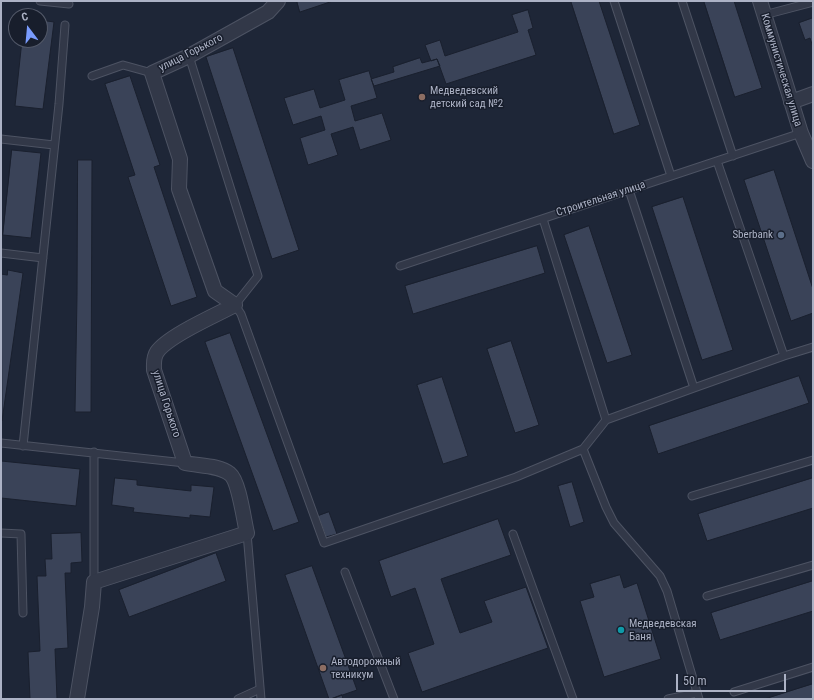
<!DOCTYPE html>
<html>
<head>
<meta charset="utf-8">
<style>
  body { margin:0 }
  #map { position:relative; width:814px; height:700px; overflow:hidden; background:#1e2637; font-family:"Roboto Condensed",sans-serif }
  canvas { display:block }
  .frame { position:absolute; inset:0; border:2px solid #acb2c5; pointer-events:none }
  .north { position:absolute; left:8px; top:8px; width:40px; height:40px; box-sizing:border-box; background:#181e2c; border:1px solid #535969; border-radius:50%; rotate:344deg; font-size:11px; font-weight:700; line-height:16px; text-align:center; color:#acb2c5 }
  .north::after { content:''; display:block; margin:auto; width:14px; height:18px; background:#799bfd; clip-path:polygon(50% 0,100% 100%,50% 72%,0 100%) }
  .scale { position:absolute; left:676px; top:674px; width:110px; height:18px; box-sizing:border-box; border:2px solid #acb2c5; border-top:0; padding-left:5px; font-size:12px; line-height:14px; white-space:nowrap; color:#acb2c5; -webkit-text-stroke:3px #181e2c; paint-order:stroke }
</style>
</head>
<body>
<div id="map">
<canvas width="814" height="700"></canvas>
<div class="frame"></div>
<div class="north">С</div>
<div class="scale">50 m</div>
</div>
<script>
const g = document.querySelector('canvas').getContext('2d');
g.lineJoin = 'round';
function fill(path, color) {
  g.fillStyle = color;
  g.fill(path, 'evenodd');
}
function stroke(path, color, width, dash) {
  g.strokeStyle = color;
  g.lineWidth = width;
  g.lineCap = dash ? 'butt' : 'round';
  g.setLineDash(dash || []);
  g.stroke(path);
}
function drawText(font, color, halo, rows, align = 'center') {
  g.font = font + ' "Roboto Condensed",sans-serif';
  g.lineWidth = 3;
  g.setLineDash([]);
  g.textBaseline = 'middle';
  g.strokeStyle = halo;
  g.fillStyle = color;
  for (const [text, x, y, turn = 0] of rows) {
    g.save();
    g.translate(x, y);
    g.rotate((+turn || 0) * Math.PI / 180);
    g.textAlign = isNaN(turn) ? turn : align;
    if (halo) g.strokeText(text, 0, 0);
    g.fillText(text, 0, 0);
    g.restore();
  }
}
const building = new Path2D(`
  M297,1H333L300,12Z
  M571,1H599L640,125L614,134Z
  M704,1H734L762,88L735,97Z
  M528,10L533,28L528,30L536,55L446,84L437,59L431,61L425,45L440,40L445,56L518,32L512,15Z
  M813,18V47L810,38L805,40L799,23Z
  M40,20L54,22L43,109L15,106L22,40H40Z
  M233,48L299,250L272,259L206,57Z
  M420,58L422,63L437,59L440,66L374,86L371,79L394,72L393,67Z
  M369,71L377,98L351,106L355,121L382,113L391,140L360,150L353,127L331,134L338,155L308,165L300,138L325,130L321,116L293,125L284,98L314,89L320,108L345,100L339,80Z
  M130,76L160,165L154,167L197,297L171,306L128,177L135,175L105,84Z
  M12,150L41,153L31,238L3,235Z
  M78,160H92L91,412H75L77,297Z
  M774,170L813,289V313L791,321L744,180Z
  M683,197L733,350L702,360L652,207Z
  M589,226L632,355L607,363L564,235Z
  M537,246L545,273L413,314L405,286Z
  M8,270L23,273L2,421L1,274L7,275Z
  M230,333L299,522L273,531L205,342Z
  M511,341L539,425L515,433L487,349Z
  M799,376L809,403L658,454L649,426Z
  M442,377L468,456L443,464L417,385Z
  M1,461L80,469L76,506L1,498Z
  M115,478L137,480V485L191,491V485L214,487L210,517L190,515V518L133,512L134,508L112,505Z
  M813,478V508L707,541L698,514Z
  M572,482L584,522L570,527L558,486Z
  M329,512L337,534L326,537L318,516Z
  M498,519L511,555L441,579L460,633L492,622L484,601L526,587L548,648L422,692L408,653L434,644L415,588L391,597L379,561Z
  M81,533L82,562L71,563V573H65L68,648L55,649L57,699H30L28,652L40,651L37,576H46L45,559H52L51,534Z
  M216,553L226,581L129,617L119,590Z
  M312,566L357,690L331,699H329L285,575Z
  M620,575L624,588L637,583L661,659L604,677L580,601L594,597L590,584Z
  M813,581V611L720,640L711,613Z
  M813,684V699H765Z
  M342,695L343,699H331Z`);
fill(building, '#3a4358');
stroke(building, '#1a202e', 1);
const lane = new Path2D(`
  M40,1L69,4
  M614,1L671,176
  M682,1L733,156
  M764,15L813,2
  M189,56L258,276L235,305L241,314L324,543L516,477L583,449L606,420L694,388L784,356L813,347
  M92,76L123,65L152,73
  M1,139L54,145
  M717,161L784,356
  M629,190L694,388
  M543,219L606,420
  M1,253L43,258
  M400,266L801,133
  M1,443L185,463
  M23,446L59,104L65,25
  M583,449L606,507L614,523L660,576L667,591L699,699
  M94,452V582
  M692,496L813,460
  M1,533L21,534L23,613
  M247,533L261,699
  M513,534L573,699
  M345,572L394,699
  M707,596L813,565
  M734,692L813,667
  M238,699L260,689
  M668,699L697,693`);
const street = new Path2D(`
  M760,1L801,133L813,161
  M791,102L813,94
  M77,699L92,607L94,582L247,533C244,521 239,481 230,474C219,465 199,466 185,463L154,370C154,364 153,358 157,352C168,336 216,315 235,305L215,291L179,189L180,159L152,73L189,56L268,12L278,1`);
stroke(lane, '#4d5363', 9);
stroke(street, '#4d5363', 16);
stroke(lane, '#323848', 7);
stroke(street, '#323848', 14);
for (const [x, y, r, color] of [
  [422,97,4,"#8d6e63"],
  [781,235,4,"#5c6f8a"],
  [621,630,4,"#0f9aa8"],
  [323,668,4,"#8d6e63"]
]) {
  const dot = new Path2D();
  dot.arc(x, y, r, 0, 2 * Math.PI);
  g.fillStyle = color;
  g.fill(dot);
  stroke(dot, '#181e2c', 1.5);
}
drawText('11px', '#acb2c5', '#181e2c', [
  ["улица Горького",191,53,-27],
  ["Коммунистическая улица",781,70,73],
  ["Строительная улица",601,199,-18],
  ["улица Горького",166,404,72]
]);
drawText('11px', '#acb2c5', '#181e2c', [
  ["Медведевский",430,91],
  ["детский сад №2",430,104],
  ["Sberbank",773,235,"right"],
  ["Медведевская",629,624],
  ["Баня",629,637],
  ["Автодорожный",331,662],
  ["техникум",331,675]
], 'left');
</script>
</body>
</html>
